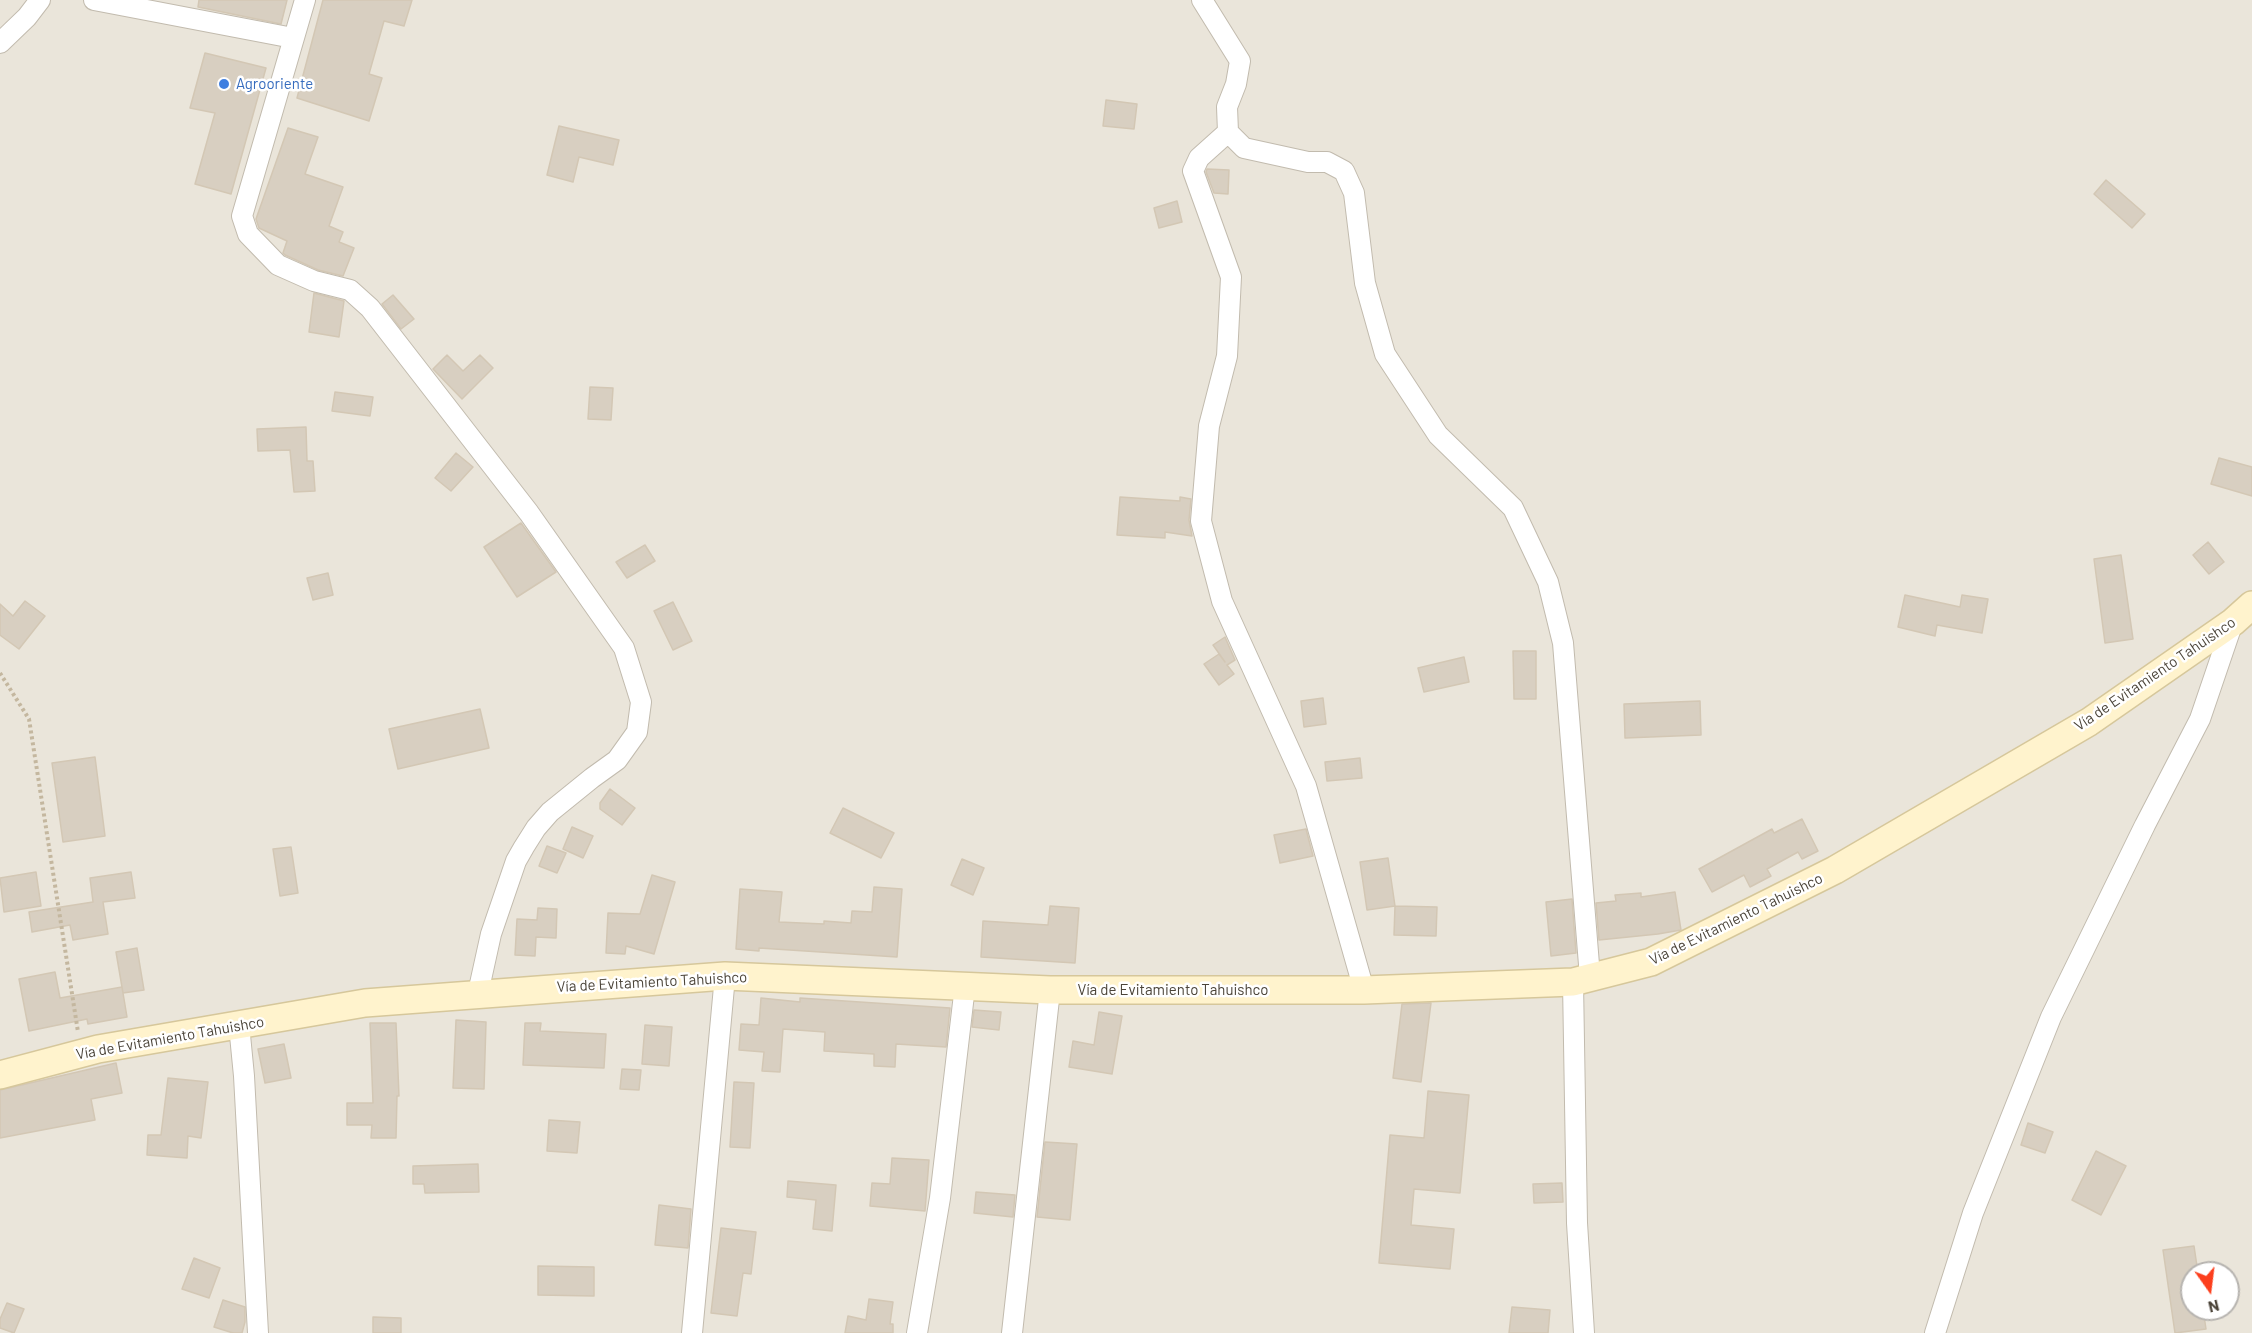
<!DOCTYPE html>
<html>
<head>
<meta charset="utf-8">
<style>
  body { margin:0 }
  #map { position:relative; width:2252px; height:1333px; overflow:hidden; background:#f6f3ec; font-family:Barlow,sans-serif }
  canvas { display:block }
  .north { position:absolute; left:2180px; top:1261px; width:60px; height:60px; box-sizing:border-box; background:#fff; border:2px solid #b7b4b0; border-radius:50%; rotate:166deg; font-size:16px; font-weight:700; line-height:24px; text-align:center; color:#4b4439 }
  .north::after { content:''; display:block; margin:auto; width:21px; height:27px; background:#fc3f1d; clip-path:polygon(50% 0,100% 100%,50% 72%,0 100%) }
</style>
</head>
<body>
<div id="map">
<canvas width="2252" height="1333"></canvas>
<div class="north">N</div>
</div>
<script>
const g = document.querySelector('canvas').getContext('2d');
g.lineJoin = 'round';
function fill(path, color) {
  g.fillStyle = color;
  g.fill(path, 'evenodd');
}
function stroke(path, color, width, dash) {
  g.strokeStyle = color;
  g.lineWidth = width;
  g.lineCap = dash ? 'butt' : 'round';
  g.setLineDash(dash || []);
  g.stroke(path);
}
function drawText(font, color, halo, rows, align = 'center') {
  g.font = font + ' Barlow,sans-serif';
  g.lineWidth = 5;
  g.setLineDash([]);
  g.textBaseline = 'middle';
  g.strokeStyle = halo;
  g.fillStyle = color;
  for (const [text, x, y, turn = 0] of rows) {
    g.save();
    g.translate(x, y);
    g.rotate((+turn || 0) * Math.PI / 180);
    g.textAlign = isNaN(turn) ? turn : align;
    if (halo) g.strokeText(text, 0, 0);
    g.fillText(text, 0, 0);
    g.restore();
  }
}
fill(new Path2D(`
  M0,0H2252V1333H0ZM2192,1273H2228V1309H2192Z`), '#eae5da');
const building = new Path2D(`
  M199,0H287L281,24L198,7Z
  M323,0H412L404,26L384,21L369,74L382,78L369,121L297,98Z
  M205,53L266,68L231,194L195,184L215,113L190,108Z
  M1106,100L1137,104L1134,129L1103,126Z
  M559,126L619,140L613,165L579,157L573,182L547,175Z
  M288,128L318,137L305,174L343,187L329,226L343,232L339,242L354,248L343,276L318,270L285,255L283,253L287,241L259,228L256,219Z
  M1207,169L1229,170L1228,194L1214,193L1206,172Z
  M2106,180L2145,214L2132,228L2094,194Z
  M1177,201L1182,222L1159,228L1154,208Z
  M314,293L344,301L339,337L309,332Z
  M393,295L414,319L401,329L382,304Z
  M447,355L463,371L480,355L493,368L462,399L433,369Z
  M590,387L613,388L611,420L588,419Z
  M335,392L373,397L370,416L332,411Z
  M306,427L307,461H313L315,491L294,492L290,450L258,451L257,429Z
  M456,453L473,467L451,491L435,478Z
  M2219,458L2252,467V496L2211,484Z
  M1120,497L1180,501V497L1191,499L1189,520L1192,536L1165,532V538L1117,535Z
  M521,523L556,572L517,597L484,547Z
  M2208,542L2224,562L2209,574L2193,555Z
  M645,545L655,561L627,578L616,562Z
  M2121,555L2133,639L2105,643L2094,559Z
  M328,573L333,595L313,600L307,578Z
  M1905,595L1960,607L1962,595L1988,599L1982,633L1937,625L1935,636L1898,627Z
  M25,601L45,616L19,649L0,635V604L13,616Z
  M673,602L692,641L673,650L654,611Z
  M1225,637L1235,660L1227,665L1234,674L1219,685L1204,664L1219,654L1225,662L1213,645Z
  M1513,651H1536V699H1514Z
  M1464,657L1469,682L1424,692L1418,668Z
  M1323,698L1326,724L1304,727L1301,701Z
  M1700,701L1701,735L1625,738L1624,704Z
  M480,709L489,748L398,769L389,729Z
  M95,757L105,836L63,842L52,763Z
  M1360,758L1362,778L1327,781L1325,762Z
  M610,789L635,808L622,825L600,809V803Z
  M843,808L894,833L881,858L830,833Z
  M1802,819L1818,851L1802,859L1798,852L1767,869L1771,876L1750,887L1744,875L1712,892L1699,869L1772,829L1774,833Z
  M572,827L593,836L583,858L563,849Z
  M1306,829L1313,856L1280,863L1274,835Z
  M547,846L566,853L557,873L539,866Z
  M291,847L298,893L280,896L273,849Z
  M1388,858L1395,906L1367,910L1360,862Z
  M962,859L984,868L973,895L951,885Z
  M36,872L41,906L4,912L0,878Z
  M131,872L135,898L103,902L108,934L73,940L70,925L32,932L29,912L93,902L90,878Z
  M652,875L675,882L654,954L626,946L625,954L606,953L608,913L640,914Z
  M874,887L902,889L897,957L759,948V951L736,949L740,889L782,892L779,922L824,924V921L851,923L852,911L872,912Z
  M1675,892L1681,930L1658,934L1599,940L1596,903L1616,901L1615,895L1641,893V897Z
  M1572,899L1576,953L1551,956L1546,902Z
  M1050,906L1079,908L1075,963L981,957L983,921L1048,925Z
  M1395,906L1437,907L1436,936L1394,935Z
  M538,908L557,909L556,938L536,937L535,956L515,955L517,919L537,920Z
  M137,948L144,990L123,993L116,952Z
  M55,972L60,998L122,987L127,1017L88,1024L87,1019L29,1031L19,979Z
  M761,998L800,1002V998L950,1008L946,1047L896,1044L895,1067L874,1066V1054L824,1051L825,1032L783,1029L780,1072L762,1071L764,1052L739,1050L741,1024L759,1025Z
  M1431,1003L1421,1082L1393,1078L1402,1004Z
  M974,1010L1001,1012L999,1030L972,1027Z
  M1099,1012L1122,1016L1112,1074L1069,1067L1073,1041L1094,1045Z
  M456,1020L486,1022L484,1089L453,1088Z
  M370,1023H396L399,1096H397L396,1138H371L372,1125H347V1103H373Z
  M525,1023H541L540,1031L606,1034L604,1068L523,1065Z
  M645,1025L672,1027L669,1066L642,1064Z
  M284,1044L291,1078L265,1083L258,1049Z
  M116,1063L122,1093L91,1099L95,1120L0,1138V1090Z
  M622,1069L641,1070L639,1090L620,1089Z
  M168,1078L208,1082L201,1138L188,1136L187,1158L147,1155L148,1135H161Z
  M734,1082L754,1083L750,1148L730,1147Z
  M1428,1091L1469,1095L1460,1193L1414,1189L1411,1225L1454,1229L1450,1269L1379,1263L1390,1135L1424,1138Z
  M549,1120L580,1122L577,1153L547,1151Z
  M2028,1123L2053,1132L2045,1153L2021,1145Z
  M1045,1142L1077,1144L1070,1220L1037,1217Z
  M2096,1151L2126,1166L2101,1215L2072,1200Z
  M892,1158L929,1160L925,1211L870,1206L872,1183L890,1184Z
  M478,1164L479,1192L425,1193L424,1184H413V1166Z
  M788,1181L836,1185L832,1231L813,1229L816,1200L787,1197Z
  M1562,1183L1563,1202L1534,1203L1533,1184Z
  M976,1192L1015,1195L1013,1217L974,1213Z
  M659,1205L691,1209L688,1248L655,1245Z
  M721,1228L756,1232L751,1274L743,1273L737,1316L711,1313Z
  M2194,1246L2198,1273H2192V1309H2203L2206,1329L2175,1333L2163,1250Z
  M194,1258L220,1268L209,1298L182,1289Z
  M538,1266L594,1267V1296L538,1295Z
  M869,1299L893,1302L890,1324H893V1333H845L848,1316L866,1320Z
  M223,1300L245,1307V1322L242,1333H233L214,1327Z
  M7,1303L24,1309L14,1333L0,1328V1319Z
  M1512,1307L1550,1310L1548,1333H1509Z
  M373,1317L401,1318V1333H373Z`);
fill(building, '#d8cfc1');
stroke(building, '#d3c7b4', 1.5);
const minor = new Path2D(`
  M94,0L293,38
  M305,0L242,216L248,234L278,265L314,281L350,290L370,308L529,513L624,648L641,702L637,732L617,760L592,778L550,812L536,828L524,847L516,861L491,934L478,993
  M1202,0L1240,61L1236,84L1227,107L1228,132L1244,148L1308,162H1327L1344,171L1354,193L1365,283L1385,354L1438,435L1513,508L1548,582L1563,643L1590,977
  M0,43L27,17L40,0
  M1228,132L1199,158L1193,171L1231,277L1227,356L1209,426L1201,521L1222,601L1306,786L1364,990
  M1573,982L1577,1223L1584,1333
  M239,1025L244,1076L258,1333
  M692,1333L725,976
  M917,1333L940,1198L965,986
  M1012,1333L1050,990
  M1935,1333L1973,1213L2051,1017L2145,825L2200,719L2233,622`);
const secondary = new Path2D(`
  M0,1075L98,1049L365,1003L725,976L1050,990H1364L1573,982L1651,962L1835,870L2089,722L2233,622L2252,605`);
stroke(minor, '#c2bbae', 22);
stroke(secondary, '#d6c79b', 30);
stroke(new Path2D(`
  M0,673L29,719L78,1032`), '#c4b79f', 4, [3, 3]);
stroke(minor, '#fff', 20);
stroke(secondary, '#fff3cd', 27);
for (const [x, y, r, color] of [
  [224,84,6,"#3f7fe0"]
]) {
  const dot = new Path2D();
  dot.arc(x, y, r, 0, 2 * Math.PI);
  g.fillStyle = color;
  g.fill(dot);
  stroke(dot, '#fff', 2);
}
drawText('15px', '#366cbe', '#fff', [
  ["Agrooriente",236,84]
], 'left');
drawText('15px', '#4b4439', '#fff', [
  ["Vía de Evitamiento Tahuishco",2155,674,-34],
  ["Vía de Evitamiento Tahuishco",1736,919,-26],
  ["Vía de Evitamiento Tahuishco",652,982,-3],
  ["Vía de Evitamiento Tahuishco",1173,990],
  ["Vía de Evitamiento Tahuishco",170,1038,-10]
]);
</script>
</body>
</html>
